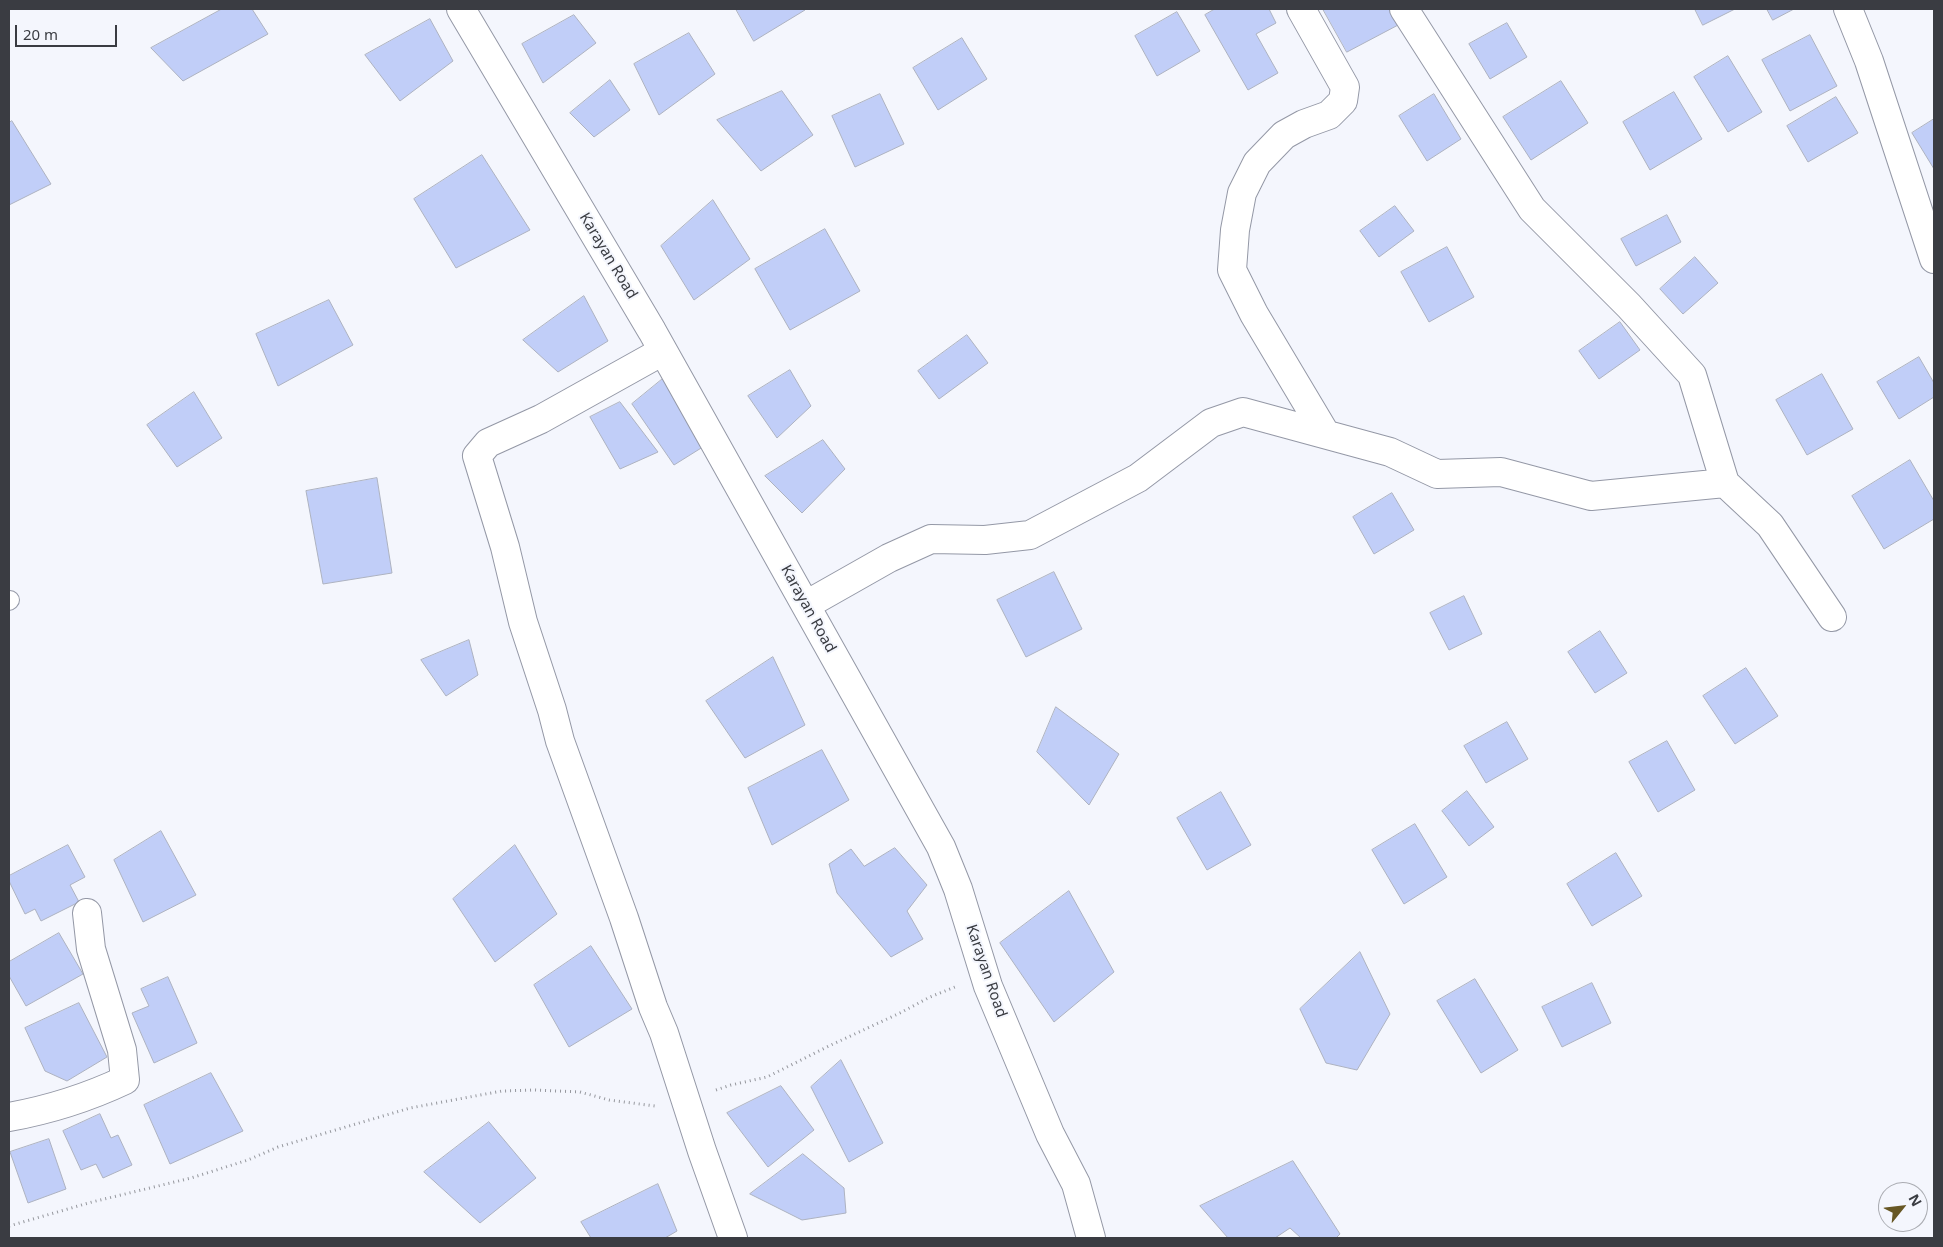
<!DOCTYPE html>
<html>
<head>
<meta charset="utf-8">
<style>
  body { margin:0 }
  #map { position:relative; width:1943px; height:1247px; overflow:hidden; background:#f4f6fd; font-family:"Noto Sans",sans-serif }
  canvas { display:block }
  .frame { position:absolute; inset:0; border:10px solid #3a3c42; pointer-events:none }
  .north { position:absolute; left:1878px; top:1182px; width:50px; height:50px; box-sizing:border-box; background:#f4f6fd; border:1px solid #aaacb2; border-radius:50%; rotate:61deg; font-size:14px; font-weight:700; line-height:20px; text-align:center; color:#3a3c42 }
  .north::after { content:''; display:block; margin:auto; width:18px; height:22px; background:#675724; clip-path:polygon(50% 0,100% 100%,50% 72%,0 100%) }
  .scale { position:absolute; left:15px; top:25px; width:102px; height:22px; box-sizing:border-box; border:2px solid #3a3c42; border-top:0; padding-left:6px; font-size:15px; line-height:18px; white-space:nowrap; color:#3a3c42; -webkit-text-stroke:4px #f4f6fd; paint-order:stroke }
</style>
</head>
<body>
<div id="map">
<canvas width="1943" height="1247"></canvas>
<div class="frame"></div>
<div class="north">N</div>
<div class="scale">20 m</div>
</div>
<script>
const g = document.querySelector('canvas').getContext('2d');
g.lineJoin = 'round';
function fill(path, color) {
  g.fillStyle = color;
  g.fill(path, 'evenodd');
}
function stroke(path, color, width, dash) {
  g.strokeStyle = color;
  g.lineWidth = width;
  g.lineCap = dash ? 'butt' : 'round';
  g.setLineDash(dash || []);
  g.stroke(path);
}
function drawText(font, color, halo, rows, align = 'center') {
  g.font = font + ' "Noto Sans",sans-serif';
  g.lineWidth = 4;
  g.setLineDash([]);
  g.textBaseline = 'middle';
  g.strokeStyle = halo;
  g.fillStyle = color;
  for (const [text, x, y, turn = 0] of rows) {
    g.save();
    g.translate(x, y);
    g.rotate((+turn || 0) * Math.PI / 180);
    g.textAlign = isNaN(turn) ? turn : align;
    if (halo) g.strokeText(text, 0, 0);
    g.fillText(text, 0, 0);
    g.restore();
  }
}
const building = new Path2D(`
  M222,9H252L268,34L183,81L151,48Z
  M736,9H804L805,10L754,41Z
  M1215,9H1269L1276,23L1256,34L1278,73L1248,90L1205,15Z
  M1323,9H1391L1400,24L1347,52Z
  M1695,9H1735L1703,25Z
  M1767,9H1794L1773,20Z
  M1177,12L1200,51L1157,76L1135,36Z
  M574,15L596,43L543,83L522,44Z
  M430,19L453,61L400,101L365,55Z
  M1507,23L1527,57L1490,79L1469,44Z
  M689,33L715,74L659,115L634,64Z
  M1810,35L1837,86L1790,111L1762,60Z
  M962,38L987,79L938,110L913,68Z
  M1728,56L1762,112L1728,132L1694,77Z
  M610,80L630,110L594,137L570,113Z
  M1561,81L1588,123L1531,160L1503,117Z
  M782,91L813,135L761,171L717,120Z
  M1674,92L1702,139L1650,170L1623,122Z
  M880,94L904,144L855,167L832,116Z
  M1434,94L1461,139L1427,161L1399,116Z
  M1836,97L1858,133L1808,162L1787,126Z
  M1934,119V169L1912,133Z
  M12,121L51,184L9,205V123Z
  M482,155L530,230L456,268L414,199Z
  M713,200L750,259L694,300L661,246Z
  M1395,206L1414,231L1379,257L1360,231Z
  M1667,215L1681,242L1636,266L1621,239Z
  M825,229L860,291L790,330L755,269Z
  M1447,247L1474,297L1429,322L1401,272Z
  M1695,257L1718,283L1683,314L1660,289Z
  M584,296L608,341L558,372L523,340Z
  M329,300L353,345L278,386L256,334Z
  M1620,322L1640,350L1599,379L1579,351Z
  M967,335L988,363L939,399L918,371Z
  M1919,357L1934,383V397L1899,419L1877,382Z
  M790,370L811,406L777,438L748,396Z
  M1822,374L1853,429L1807,455L1776,400Z
  M665,377L706,445L674,465L632,404Z
  M194,392L222,438L177,467L147,425Z
  M620,402L658,452L620,469L590,417Z
  M823,440L845,469L802,513L765,476Z
  M1910,460L1934,501V519L1884,549L1852,496Z
  M377,478L392,573L323,584L306,491Z
  M1392,493L1414,530L1374,554L1353,517Z
  M1054,572L1082,629L1026,657L997,600Z
  M1464,596L1482,634L1449,650L1430,613Z
  M1600,631L1627,673L1595,693L1568,652Z
  M469,640L478,675L446,696L421,660Z
  M773,657L805,725L745,758L706,701Z
  M1746,668L1778,716L1735,744L1703,696Z
  M1056,707L1119,754L1089,805L1037,752Z
  M1507,722L1528,759L1486,783L1464,746Z
  M1667,741L1695,790L1658,812L1629,762Z
  M822,750L849,800L772,845L748,788Z
  M1467,791L1494,827L1469,846L1442,811Z
  M1221,792L1251,845L1207,870L1177,818Z
  M1415,824L1447,877L1404,904L1372,850Z
  M161,831L196,895L143,922L114,860Z
  M68,845L85,877L70,885L79,902L41,921L35,909L25,914L9,881V876Z
  M515,845L557,914L495,962L453,899Z
  M895,848L927,885L907,911L923,939L891,957L837,893L829,864L851,849L864,866Z
  M1616,853L1642,896L1592,926L1567,884Z
  M1069,891L1114,972L1054,1022L1000,943Z
  M59,933L83,974L26,1006L9,976V962Z
  M591,946L632,1009L569,1047L534,985Z
  M1360,952L1390,1014L1357,1070L1326,1063L1300,1009Z
  M168,977L197,1043L154,1063L132,1013L149,1006L141,989Z
  M1475,979L1518,1050L1481,1073L1437,1001Z
  M1592,983L1611,1023L1562,1047L1542,1007Z
  M79,1003L107,1057L67,1081L45,1071L25,1028Z
  M841,1060L883,1143L849,1162L811,1087Z
  M211,1073L243,1131L170,1164L144,1105Z
  M781,1086L814,1130L768,1167L727,1113Z
  M100,1114L111,1138L118,1135L132,1165L103,1178L96,1164L81,1170L63,1131Z
  M489,1122L536,1178L480,1223L424,1172Z
  M49,1139L66,1189L28,1203L10,1152Z
  M803,1154L844,1188L846,1213L802,1220L750,1194Z
  M1293,1161L1340,1234L1336,1238H1301L1290,1228L1275,1238H1228L1200,1206Z
  M658,1184L677,1231L665,1238H591L581,1222Z`);
fill(building, '#c1cef8');
stroke(building, '#adb2c0', 1);
const service = new Path2D(`
  M9,601L10,600`);
const minor = new Path2D(`
  M461,9L652,331L941,847L958,889L988,986L1050,1134L1076,1184L1091,1238
  M1301,9L1345,87L1343,101L1329,115L1304,124L1284,135L1257,163L1242,193L1235,230L1232,270L1254,314L1325,433
  M1404,9L1532,209L1629,306L1692,375L1725,483
  M1848,9L1869,61L1934,259
  M663,351L541,419L488,443L477,456L505,547L523,622L552,710L560,741L624,918L653,1007L664,1033L702,1151L733,1238
  M806,605L889,558L931,539L985,540L1030,535L1138,478L1211,423L1243,412L1390,452L1437,474L1501,472L1591,496L1725,483L1770,525L1832,617
  M9,1117C48,1110 89,1097 125,1080L122,1050L91,949L87,913`);
stroke(service, '#9498a6', 20);
stroke(minor, '#9498a6', 30);
stroke(new Path2D(`
  M716,1090L731,1085L767,1077L831,1045L900,1013L930,997L955,987
  M9,1226L92,1202L191,1178L248,1160L278,1147L410,1108L502,1091L535,1090L580,1092L609,1100L655,1106`), '#95979d', 3, [1, 4]);
stroke(service, '#fff', 18);
stroke(minor, '#fff', 28);
drawText('15px', '#3a3c42', '#f4f6fd', [
  ["Karayan Road",608,256,59],
  ["Karayan Road",808,609,61],
  ["Karayan Road",986,971,71]
]);
</script>
</body>
</html>
